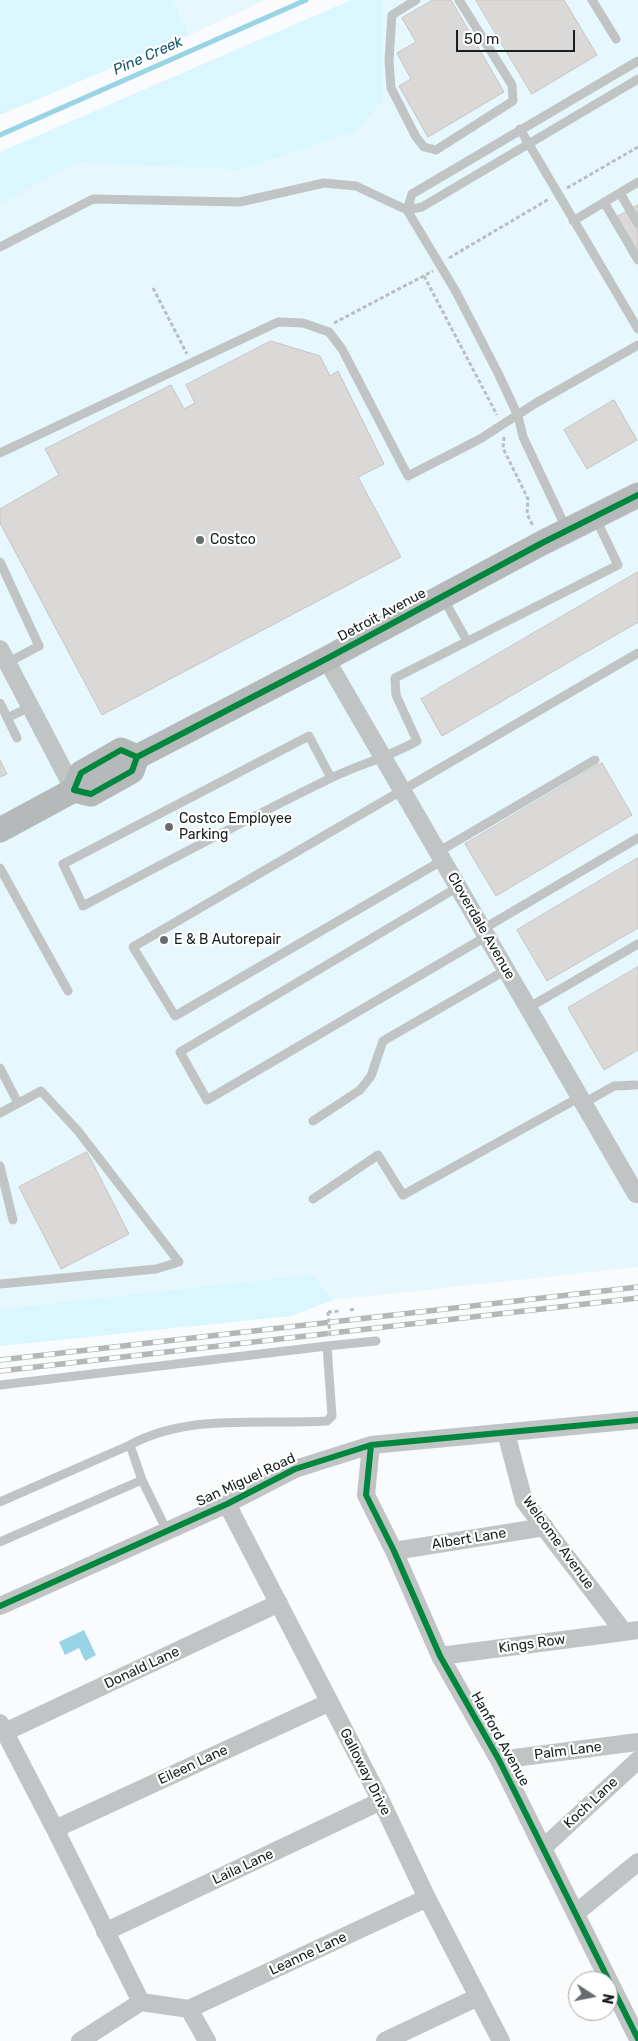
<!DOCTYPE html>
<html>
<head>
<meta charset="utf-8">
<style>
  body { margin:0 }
  #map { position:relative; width:638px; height:2041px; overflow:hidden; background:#f9fbfc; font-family:Rubik,sans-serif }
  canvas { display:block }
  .north { position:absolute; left:568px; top:1971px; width:50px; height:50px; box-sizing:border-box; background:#fff; border:1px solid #a3a6a7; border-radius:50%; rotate:101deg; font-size:14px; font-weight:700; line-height:20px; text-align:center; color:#182022 }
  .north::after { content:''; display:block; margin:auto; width:18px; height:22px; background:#676d6e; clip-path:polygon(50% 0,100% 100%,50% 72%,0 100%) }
  .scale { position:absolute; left:456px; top:30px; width:119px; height:22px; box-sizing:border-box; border:2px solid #182022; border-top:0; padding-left:6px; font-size:15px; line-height:18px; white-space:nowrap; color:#182022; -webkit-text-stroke:4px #fff; paint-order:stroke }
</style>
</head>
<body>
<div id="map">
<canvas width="638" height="2041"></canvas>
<div class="north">N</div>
<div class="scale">50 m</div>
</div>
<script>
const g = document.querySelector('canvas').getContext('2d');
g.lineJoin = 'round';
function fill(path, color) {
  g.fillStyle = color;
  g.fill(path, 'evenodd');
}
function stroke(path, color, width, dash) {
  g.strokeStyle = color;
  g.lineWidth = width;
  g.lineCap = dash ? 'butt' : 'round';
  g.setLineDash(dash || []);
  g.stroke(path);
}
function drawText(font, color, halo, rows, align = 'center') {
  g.font = font + ' Rubik,sans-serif';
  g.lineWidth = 4.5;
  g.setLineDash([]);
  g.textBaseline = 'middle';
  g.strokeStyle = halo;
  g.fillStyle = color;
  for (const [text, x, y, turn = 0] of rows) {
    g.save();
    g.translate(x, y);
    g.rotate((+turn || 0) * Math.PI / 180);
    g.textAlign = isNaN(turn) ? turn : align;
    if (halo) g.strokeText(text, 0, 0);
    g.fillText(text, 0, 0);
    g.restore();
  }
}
fill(new Path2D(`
  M172,0H265L190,35Z
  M383,0H638V1267L333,1300L311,1274L0,1309V204L78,163L240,170L381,17Z`), '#e6f8fd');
fill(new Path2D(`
  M0,0H172L190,35L0,115Z
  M351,0H383L382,101L356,131L240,170L78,163L0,204V152Z
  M312,1274L333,1300L291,1316L0,1346V1309Z`), '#daf6fe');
fill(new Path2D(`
  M84,1630L96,1655L85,1661L79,1648L65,1655L59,1642Z`), '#98d4e5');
stroke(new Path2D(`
  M0,135L306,0`), '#98d4e5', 5);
const building = new Path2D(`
  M433,0H451L504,92L428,137L399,86L411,79L397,53L416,42L402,18Z
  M476,0H564L597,55L532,94Z
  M638,205V258L615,218Z
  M271,341L320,356L330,376L338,371L384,464L358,477L401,557L102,715L0,523V509L59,475L45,449L171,385L184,409L195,403L186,385Z
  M614,400L637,440L587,469L564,430Z
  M638,572V622L442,736L421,699Z
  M0,760L7,774L0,777Z
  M602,763L632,815L496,896L465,844Z
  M638,858V928L547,981L517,930Z
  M638,967V1050L604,1070L568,1008Z
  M87,1152L129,1234L61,1269L19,1187Z`);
fill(building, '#dad9d7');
stroke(building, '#c6c5c2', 1);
stroke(new Path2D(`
  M567,188L638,147
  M449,258L549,199
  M424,276L497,415
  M153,288L187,354
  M334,323L433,271
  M504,437L503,448L528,499L527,514L533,526
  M350,1310L356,1309
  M328,1312L340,1311`), '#bbbebf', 3, [4, 2.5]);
stroke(new Path2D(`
  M416,0L392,15L389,60L391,88L416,137L424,147L436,150L513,101L512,85L459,0
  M592,0L616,39
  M638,61L412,194L407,210L422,207L638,79
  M520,129L638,329
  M620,193L638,224
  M604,202L638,260
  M573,221L638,182
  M0,247L93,199L240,202L324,183L356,186L407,210L455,290L498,373L518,416L523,437L566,528
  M0,453L278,322L303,323L329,332L342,349L408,476L480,439L536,403L638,345
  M0,562L39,646L5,664
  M443,598L467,641
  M0,703L17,738
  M7,718L30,707
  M331,778L309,736L63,864L83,906C164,863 245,820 327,780C357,765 389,757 417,741L396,695L395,678L618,565L596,519
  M438,852L595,760
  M443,860L175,1016L133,947L638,653
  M0,868L68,991
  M458,887L180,1052L207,1100L487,936
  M483,929L638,838
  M528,1008L638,944
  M0,1068L18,1103
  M584,1103L614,1086L636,1085
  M0,1113L41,1091L78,1131L179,1262L156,1269L0,1284
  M313,1121L360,1090L371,1076L383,1041L506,970
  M0,1166L13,1220
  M313,1199L378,1155L403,1195L580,1097
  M327,1346L376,1341
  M0,1385L327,1346L332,1416L327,1421C261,1425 189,1413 130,1445
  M0,1502L130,1445L142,1480L167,1531
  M0,1542L142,1480`), '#c1c4c5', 9);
stroke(new Path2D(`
  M0,649L74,790
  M326,659L636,1194
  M506,1433L524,1501L624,1632L638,1630
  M371,1445L366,1495L394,1551L440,1656L499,1760L638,2039
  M227,1504L381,1801L427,1898L501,2041
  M394,1551L545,1527
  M0,1606L227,1504L295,1469L371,1445L638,1420
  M440,1656L624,1632
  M0,1723L55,1829L141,2002L80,2041
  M5,1732L279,1603
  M499,1760L638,1742
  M55,1829L330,1702
  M544,1847L638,1760
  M576,1913L638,1862
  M105,1932L381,1801
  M141,2002L189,2009L207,2041
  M189,2009L427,1898
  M385,2041L478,1997`), '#c1c4c5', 18);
stroke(new Path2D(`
  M137,757L121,750L81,773L74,790L91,794L132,771L137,757L326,659L542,543L638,495
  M0,830L74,790`), '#b6b9ba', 25);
const rail = new Path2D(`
  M0,1360L638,1287
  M0,1371L638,1298`);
stroke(rail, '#b4b7b8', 5.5);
stroke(rail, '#fff', 4, [11]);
stroke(new Path2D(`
  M328,1312L330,1337`), '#bbbebf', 3, [4, 2.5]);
stroke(new Path2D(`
  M137,757L121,750L81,773L74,790L91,794L132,771L137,757L326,659L542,543L638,495
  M371,1445L366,1495L394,1551L440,1656L499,1760L638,2039
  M0,1606L227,1504L295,1469L371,1445L638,1420`), '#00873e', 6);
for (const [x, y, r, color] of [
  [200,540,5,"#676d6e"],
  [169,827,5,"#676d6e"],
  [164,940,5,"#676d6e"]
]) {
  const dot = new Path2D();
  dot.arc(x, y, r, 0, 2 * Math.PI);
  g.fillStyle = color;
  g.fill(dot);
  stroke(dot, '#fff', 2);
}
drawText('14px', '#182022', '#fff', [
  ["Costco",210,540],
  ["Costco Employee",179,819],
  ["Parking",179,835],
  ["E & B Autorepair",174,940]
], 'left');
drawText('14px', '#182022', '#fff', [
  ["Detroit Avenue",382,615,-28],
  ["Cloverdale Avenue",481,926,60],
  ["San Miguel Road",246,1480,-25],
  ["Albert Lane",469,1539,-9],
  ["Welcome Avenue",558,1543,54],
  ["Kings Row",532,1644,-8],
  ["Donald Lane",142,1668,-25],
  ["Hanford Avenue",500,1739,61],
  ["Palm Lane",568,1751,-7],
  ["Eileen Lane",193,1765,-25],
  ["Galloway Drive",365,1772,63],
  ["Koch Lane",591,1803,-43],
  ["Laila Lane",243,1867,-25],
  ["Leanne Lane",308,1954,-25]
]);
drawText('italic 15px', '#135a6b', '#fff', [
  ["Pine Creek",148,56,-24]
]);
</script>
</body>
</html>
